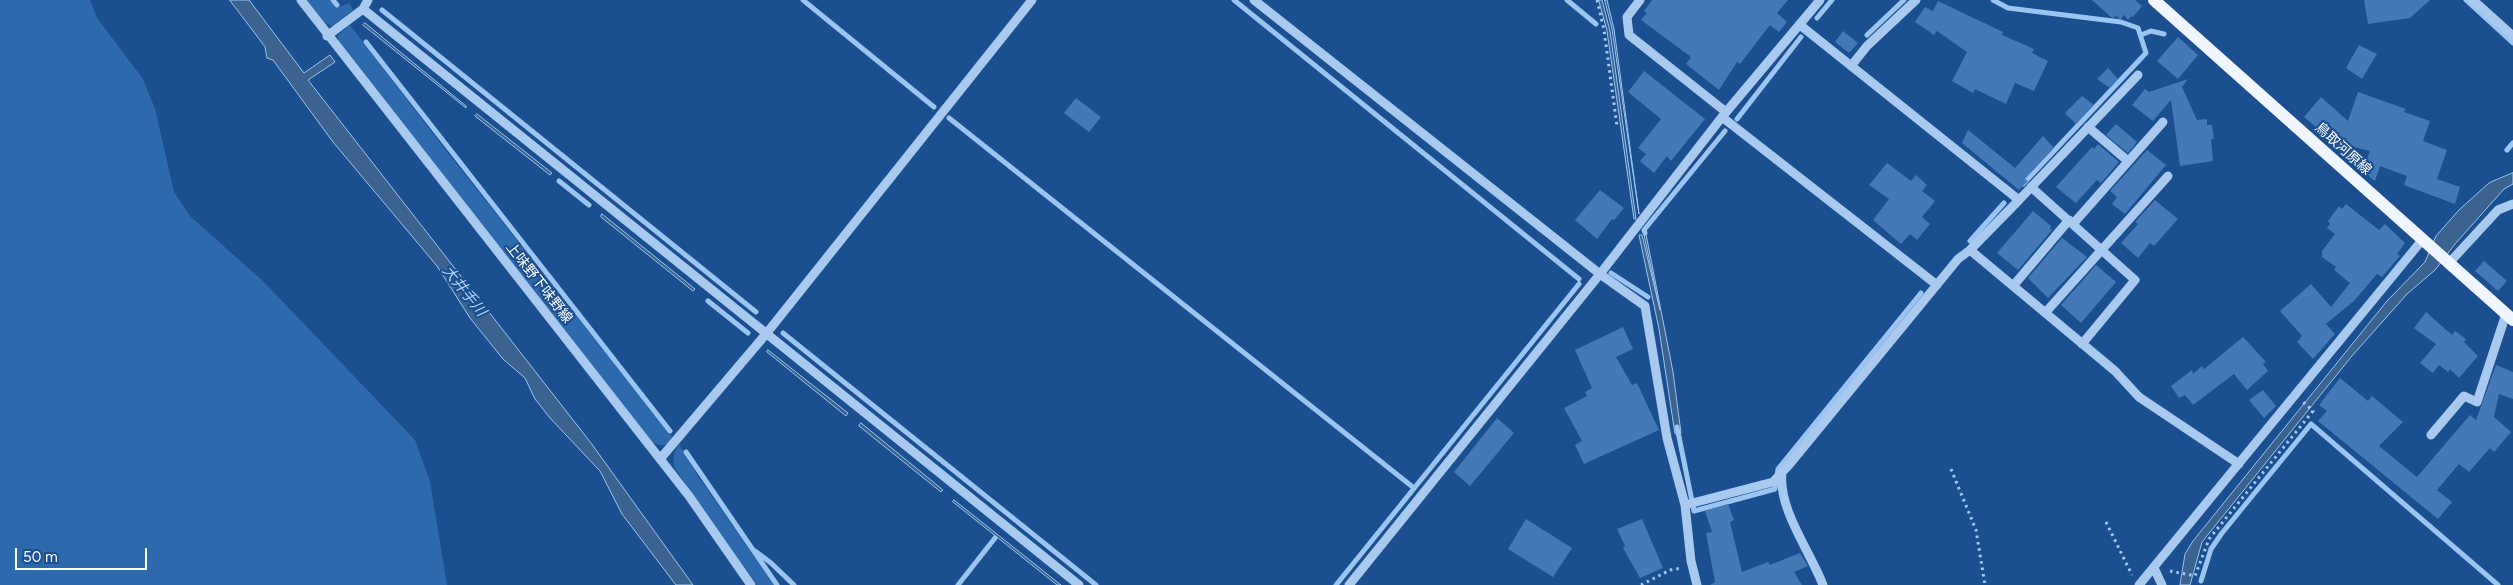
<!DOCTYPE html>
<html>
<head>
<meta charset="utf-8">
<style>
  body { margin:0 }
  #map { position:relative; width:2513px; height:585px; overflow:hidden; background:#1b4f8f; font-family:Figtree,sans-serif }
  canvas { display:block }
  .scale { position:absolute; left:15px; top:548px; width:132px; height:22px; box-sizing:border-box; border:2px solid #fff; border-top:0; padding-left:6px; font-size:15px; line-height:18px; white-space:nowrap; color:#fff; -webkit-text-stroke:4px #1b4f8f; paint-order:stroke }
</style>
</head>
<body>
<div id="map">
<canvas width="2513" height="585"></canvas>
<div class="scale">50 m</div>
</div>
<script>
const g = document.querySelector('canvas').getContext('2d');
g.lineJoin = 'round';
function fill(path, color) {
  g.fillStyle = color;
  g.fill(path, 'evenodd');
}
function stroke(path, color, width, dash) {
  g.strokeStyle = color;
  g.lineWidth = width;
  g.lineCap = dash ? 'butt' : 'round';
  g.setLineDash(dash || []);
  g.stroke(path);
}
function drawText(font, color, halo, rows, align = 'center') {
  g.font = font + ' Figtree,"Noto Sans JP",sans-serif';
  g.lineWidth = 4.5;
  g.setLineDash([]);
  g.textBaseline = 'middle';
  g.strokeStyle = halo;
  g.fillStyle = color;
  for (const [text, x, y, turn = 0] of rows) {
    g.save();
    g.translate(x, y);
    g.rotate((+turn || 0) * Math.PI / 180);
    g.textAlign = isNaN(turn) ? turn : align;
    if (halo) g.strokeText(text, 0, 0);
    g.fillText(text, 0, 0);
    g.restore();
  }
}
fill(new Path2D(`
  M0,0H90L97,18L143,79L155,109L174,192L190,216L264,282L415,440L430,481L447,585H0Z
  M307,0H331L337,8L349,3L353,10L332,26L323,22Z
  M350,25L444,148L674,439C665,446 661,447 651,441L338,42V35Z
  M679,444L698,476L774,585H757L676,470C671,461 674,452 679,444Z`), '#2e69ad');
const water = new Path2D(`
  M230,0H249L304,73L330,55L335,62L308,80L591,443L693,585H676L622,514L600,471L550,418L535,399L525,378L503,359L470,318L437,266L333,142L273,60L267,58L265,47Z
  M1599,0H1602L1610,31L1636,219H1634L1607,31Z
  M1605,0H1607L1614,29L1639,214L1612,29Z
  M365,23L466,106V108L363,25Z
  M477,114L552,173L550,175L475,116Z
  M2513,173V184L2504,189L2455,244L2435,270L2407,294L2351,357L2202,542L2190,585H2180L2185,554L2193,541L2387,301L2425,262L2436,236L2459,210L2489,183Z
  M602,214L695,289L693,291L601,217Z
  M1645,229L1673,372L1681,433L1675,434L1659,329L1639,235H1642L1660,310L1643,230Z
  M768,350L848,413L846,416L767,352Z
  M861,423L943,490L941,492L859,426Z
  M954,500L1061,585H1057L953,502Z`);
fill(water, '#3c6290');
stroke(water, '#9cc4f0', 1);
stroke(new Path2D(`
  M333,0L337,5
  M803,0L934,107
  M1234,0L1579,279
  M1567,0L1596,24
  M1993,0L2008,8L2121,22L2138,28L2146,53L2023,184
  M2466,0L2513,43
  M382,10L756,312
  M1817,18L1832,0
  M1867,35L1904,0
  M2141,35L2151,31L2164,34
  M366,42L670,431
  M949,118L1414,488
  M1737,119L1801,37
  M2507,150L2513,143
  M559,181L589,205
  M1645,233L1644,230L1725,131
  M1970,241L2004,203
  M1611,273L1648,297
  M708,301L748,333
  M783,333L1096,585
  M1677,427L1694,511L1775,489L1778,469L1921,293
  M686,452L777,585
  M755,551L771,563L794,585
  M2201,581L2211,549L2222,533L2311,424L2498,585
  M958,585L995,538
  M1336,585L1579,284`), '#9cc4f0', 5);
fill(new Path2D(`
  M1652,0H1788L1777,13L1787,22L1779,32L1770,25L1740,64L1737,62L1719,90L1686,64L1691,57L1641,20L1647,13L1644,11Z
  M2092,0H2135L2142,6L2133,17L2131,16L2128,20L2124,15L2120,20L2117,16L2112,18Z
  M2364,0H2430L2410,18L2368,24Z
  M1938,1L2003,32L2002,35L2034,49L2032,53L2048,61L2034,91L2015,83L2006,104L1975,89L1973,93L1952,81L1967,52L1937,31L1934,35L1915,22L1925,7L1933,11Z
  M1843,31L1858,43L1849,53L1835,42Z
  M2178,37L2198,55L2178,79L2157,61Z
  M2359,45L2377,54L2362,79L2346,68Z
  M2108,68L2118,79L2110,88L2097,79Z
  M1644,71L1705,119L1671,161L1667,156L1654,173L1640,161L1646,154L1638,148L1661,119L1628,92Z
  M2188,79L2182,87L2197,120L2207,119V125H2212L2214,139H2211L2213,161L2180,166L2171,100L2153,121L2132,105L2145,89L2149,92Z
  M2358,92L2406,109L2404,112L2430,121L2423,141L2447,150L2437,179L2460,187L2455,204L2404,185L2407,176L2380,166L2375,181L2362,171L2370,151L2342,144L2341,148L2304,117L2321,97L2348,121Z
  M2082,96L2094,105L2076,124L2065,113Z
  M1076,98L1101,117L1089,132L1064,113Z
  M2116,124L2137,142L2128,153L2106,135Z
  M1968,130L2015,168L2043,136L2054,148L2025,179L2028,181L2019,190L1962,143Z
  M2098,144L2119,162L2101,183L2097,180L2076,203L2056,187L2092,147L2094,149Z
  M2147,150L2166,165L2125,214L2112,204L2117,197L2110,191Z
  M1887,163L1911,181L1916,175L1927,185L1922,191L1935,201L1922,217L1930,224L1917,240L1910,234L1901,244L1873,220L1889,199L1869,185Z
  M1600,190L1624,208L1614,220L1612,219L1597,239L1575,220Z
  M2155,200L2178,219L2154,246L2150,243L2138,258L2121,243L2138,224L2135,222Z
  M2346,204L2379,230L2385,224L2405,243L2397,254L2400,256L2382,277L2377,274L2354,301L2326,324L2335,334L2313,359L2297,342L2302,336L2280,311L2311,284L2331,307L2350,283L2334,270L2336,267L2322,257V251L2335,234L2327,228L2330,224L2328,221L2339,206L2342,209Z
  M2033,211L2051,226L2050,229L2052,230L2018,270L1997,253Z
  M2062,238L2087,257L2048,298L2028,278Z
  M2484,261L2507,281L2498,291L2475,271Z
  M2096,265L2116,282L2081,323L2061,305Z
  M2426,312L2452,335L2455,331L2466,339L2464,342L2478,356L2459,378L2450,369L2448,372L2439,365L2433,373L2420,363L2436,344L2414,328Z
  M1623,327L1633,349L1616,357L1632,385L1637,383L1659,430L1584,464L1575,445L1582,441L1564,408L1587,396L1585,392L1592,388L1575,350Z
  M2243,337L2266,362L2263,364L2268,371L2247,390L2234,374L2193,405L2185,395L2179,398L2171,386L2192,370L2193,374L2202,366L2204,369Z
  M2496,365L2513,372V399L2499,394L2494,417L2511,432L2494,452L2490,448L2469,472L2459,464L2437,490L2452,502L2438,519L2318,421L2327,411L2319,405L2340,378L2368,401L2372,396L2403,422L2379,446L2417,477L2470,415L2476,420Z
  M2263,390L2276,406L2264,418L2249,400Z
  M1497,418L1514,433L1470,486L1454,472Z
  M1728,504L1734,520L1730,522L1742,572L1768,562L1770,565L1800,553L1808,566L1794,572L1802,585H1710L1715,582L1706,533L1712,532L1705,511Z
  M1526,519L1572,548L1553,577L1508,549Z
  M1642,519L1663,568L1640,578L1623,548L1625,546L1617,529Z`), '#4478b7');
stroke(new Path2D(`
  M1597,0L1604,30L1617,126
  M1951,469L1976,530L1985,585
  M2106,522L2132,575
  M2170,571L2195,576L2209,539L2313,411L2303,402
  M1641,585L1670,570L1682,568`), '#a9c9ee', 3, [2.5, 4]);
stroke(new Path2D(`
  M301,0L689,496L751,585
  M1254,0L1600,274L1645,306L1667,438L1685,505L1691,561L1697,585
  M1640,0L1627,17L1629,35L1726,112
  M2473,0L2513,36
  M363,9L1079,585
  M1800,25L2019,200L2138,75
  M327,36L363,9L368,0
  M1851,66L1867,46L1916,0
  M1722,117L1937,285
  M2088,127L2128,161
  M2031,187L2135,280L2082,344
  M2073,224L2163,122
  M1970,250L2115,371L2139,397L2239,464
  M2449,263L2498,210L2513,204
  M2013,286L2069,220
  M2045,313L2168,176
  M2431,435L2464,396L2477,402L2506,314
  M660,459L766,334L1032,0
  M1782,473C1778,509 1810,551 1823,585
  M1685,505L1773,482L1789,465L1958,259L1970,250L2019,200
  M2154,568L2162,585
  M1349,585L1600,274L1722,117L1820,0
  M2139,585L2423,239`), '#a9c9ee', 9);
stroke(new Path2D(`
  M2154,0L2513,320`), '#f0f6ff', 12);
drawText('14px', '#fff', '#1b4f8f', [
  ["鳥取河原線",2343,149,42],
  ["上味野下味野線",539,283,52]
]);
drawText('italic 15px', '#b5d3f5', '#1b4f8f', [
  ["大井手川",464,291,51]
]);
</script>
</body>
</html>
